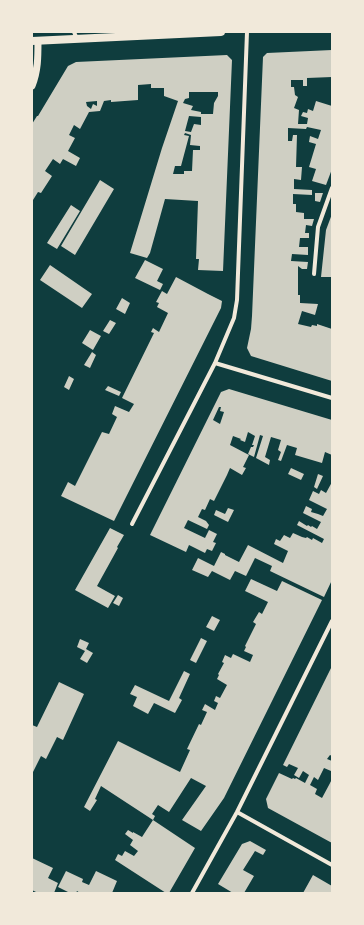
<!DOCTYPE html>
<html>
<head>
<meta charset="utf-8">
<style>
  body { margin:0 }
  #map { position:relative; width:364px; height:925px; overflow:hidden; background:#0f3d3e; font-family:"Fira Sans",sans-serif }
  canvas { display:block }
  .frame { position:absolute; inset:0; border:33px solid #f1e9da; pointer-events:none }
</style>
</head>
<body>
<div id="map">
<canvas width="364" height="925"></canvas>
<div class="frame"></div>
</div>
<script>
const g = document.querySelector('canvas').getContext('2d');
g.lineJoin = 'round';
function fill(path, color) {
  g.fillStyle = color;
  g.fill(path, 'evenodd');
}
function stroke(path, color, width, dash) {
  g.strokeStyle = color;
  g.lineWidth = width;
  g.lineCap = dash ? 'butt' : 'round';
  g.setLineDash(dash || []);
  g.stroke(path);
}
fill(new Path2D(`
  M332,50V77L307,78V86H303V80H291V87H294L295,95L298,97L294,108L299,110L298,124H307L308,118L301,116L303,112L307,113L308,109L313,111L316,101L332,106V169L326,185L312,181L316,169L309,167L316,144L309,142L310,136L318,139L321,130L307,127L306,129L288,128V141H292L293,135H297L296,167H302L301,180L294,179V189L312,190V195L293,194V204H296V212L304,213V219H314L312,226L306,225L305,233H309V238H300L299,247H308V255L292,254L291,261L308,262L307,269H302L298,266V295H300V303L318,304L315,315L302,311L298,324L311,327L312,325L317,326V324L332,329V381L251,356L247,348L251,329L252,316L263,57L267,53Z
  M227,55L232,60L223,271L198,270L199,259H196L198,201L165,199L150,253L147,258L130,253L162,148L178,101L164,96V88H151V84L138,85V100L111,102V100L104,101L100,111L89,112L80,129L74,125L69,135L75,138L68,151L80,158L76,166L63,159L60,164L53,159L45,171L52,176L41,193L38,192L33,200L32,199V124L37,116H38L68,66L76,62ZM189,92H218V96L214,103L213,114H201V112L191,110L193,106L183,103L185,99L189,98ZM97,101V106L93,104L91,109L87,106L86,102ZM189,116L201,117V125L194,124L191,132L185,131ZM185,133L191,135L190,145L200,146V150H193L192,171H184V174H173L175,166H181L189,136L184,135Z
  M100,180L114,189L75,255L61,246Z
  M315,193H323L320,202L315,201Z
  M71,205L80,211L57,249L47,243Z
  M332,214V277H321L326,230Z
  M145,260L163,269L157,281L163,284L160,290L135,278Z
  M50,265L92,294L82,308L40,280Z
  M176,277L208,294L222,301L221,308L114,521L61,496L68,482L75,486L102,432L109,434L117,417L112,414L115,406L129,412L134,404L122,398L154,333L151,332L153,328L159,332L168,313L157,307L159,303L156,302L162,291L167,294Z
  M122,298L130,303L125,314L116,309Z
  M110,320L116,323L109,334L103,331Z
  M90,330L101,336L93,350L82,343Z
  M92,352L96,355L90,368L84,365Z
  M69,376L74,379L69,390L64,387Z
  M108,386L121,392L119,396L105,390Z
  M229,389L332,420V455L325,452L322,463L295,455L297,448L287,445L281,461L278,460L281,452L278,450L281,440L271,437L265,457L270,460L269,465L256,458L263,436L260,435L254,457L248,454L251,447H253L254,445H252L255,436L248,432L245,442L240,440L241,439L233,436L230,445L249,455L243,467L246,468L242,475L230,468L227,475L214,501L210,499L205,510L202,509L198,517L206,521L209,525L207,529L188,520L184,528L205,538L209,530L217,534L213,542L216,543L212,551L207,549L205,553L189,545L186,552L150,535L221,392ZM219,407H221L220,411L224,412L220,424L213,420Z
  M291,468L304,474L301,480L288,474Z
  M318,474L323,476L317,489L314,487Z
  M332,482V580L324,597L270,571L272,566L255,558L246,576L235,571L230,580L212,571L208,577L192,570L198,558L214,566L221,552L225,554V555L239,562L248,545L283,563L288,551L274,544L276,539L280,541L284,535L290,538L293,533L302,537L306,538L307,537L312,540L313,538L322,543L324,539L297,525L299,521L307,526L308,525L311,527L312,526L317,529L321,522L303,513L306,506L312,509L311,512L318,514L323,516L327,509L309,500L313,491L319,494L321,490L326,493Z
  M228,508L234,510L228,522L214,515L216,510L225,514Z
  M110,528L124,535L117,547L118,548L97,586L115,596L108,608L75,590Z
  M251,579L277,591L282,581L322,600L224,798L201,831L182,820L206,786L191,778L169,812L158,805L152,814L155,816L153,820L101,786L95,799L97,800L90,811L84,807L118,741L180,772L190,750L187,749L199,724L201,725L207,712L202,710L205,704L215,710L218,703L214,701L216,696L220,698L227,685L217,679L219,675L218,674L224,663L222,662L225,655L231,658L233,654L250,662L253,655L244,651L246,647L245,646L256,624L253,622L259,612L262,614L268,602L245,591Z
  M118,595L123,598L119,606L113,603Z
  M212,616L220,620L214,631L206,627Z
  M201,638L207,641L196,663L190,660Z
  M80,639L89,643L86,649L93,653L87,663L80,659L85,651L77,647Z
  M332,666V756L330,755L327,759L332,761V770L331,771L324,768L318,780L314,777L310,785L317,789L315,794L322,798L329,785L332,779V843L268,808L266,799L279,773L292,779L293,778L295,779L296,778L305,783L309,775L303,771L299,778L294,775L298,768L289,764L287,767L283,765Z
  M184,671L190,674L179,698L182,700L175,713L154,703L148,714L133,706L137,697L130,694L135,685L169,701Z
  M59,682L84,694L63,740L57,737L46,759L41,756L32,774V725L37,727Z
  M153,820L195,848L169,893H166L115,860L118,854L122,856L125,851L134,856L138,851L130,845L133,840L125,834L128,830L133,833V832L142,837Z
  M250,841L266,850L263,855L255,851L243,870L254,876L244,893H233L218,884L242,844Z
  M32,858L53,868L48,878L58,883L54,893H38L32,890Z
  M66,871L83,879L82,882L89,885L96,871L117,881L112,893H80L77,891L76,893H70L58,887Z
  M313,875L332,886V893H303Z`), '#cfcfc3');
stroke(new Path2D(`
  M74,32L77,39
  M314,274L318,227L332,188
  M215,363L332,398
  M132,524L215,363L234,318L237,300L247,32
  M237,812L332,865
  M192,893L237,812L332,621`), '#f1e9da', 4);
stroke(new Path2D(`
  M32,86C38,71 38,57 38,41`), '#f1e9da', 7);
stroke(new Path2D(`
  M32,41L221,32`), '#f1e9da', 8);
</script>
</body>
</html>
